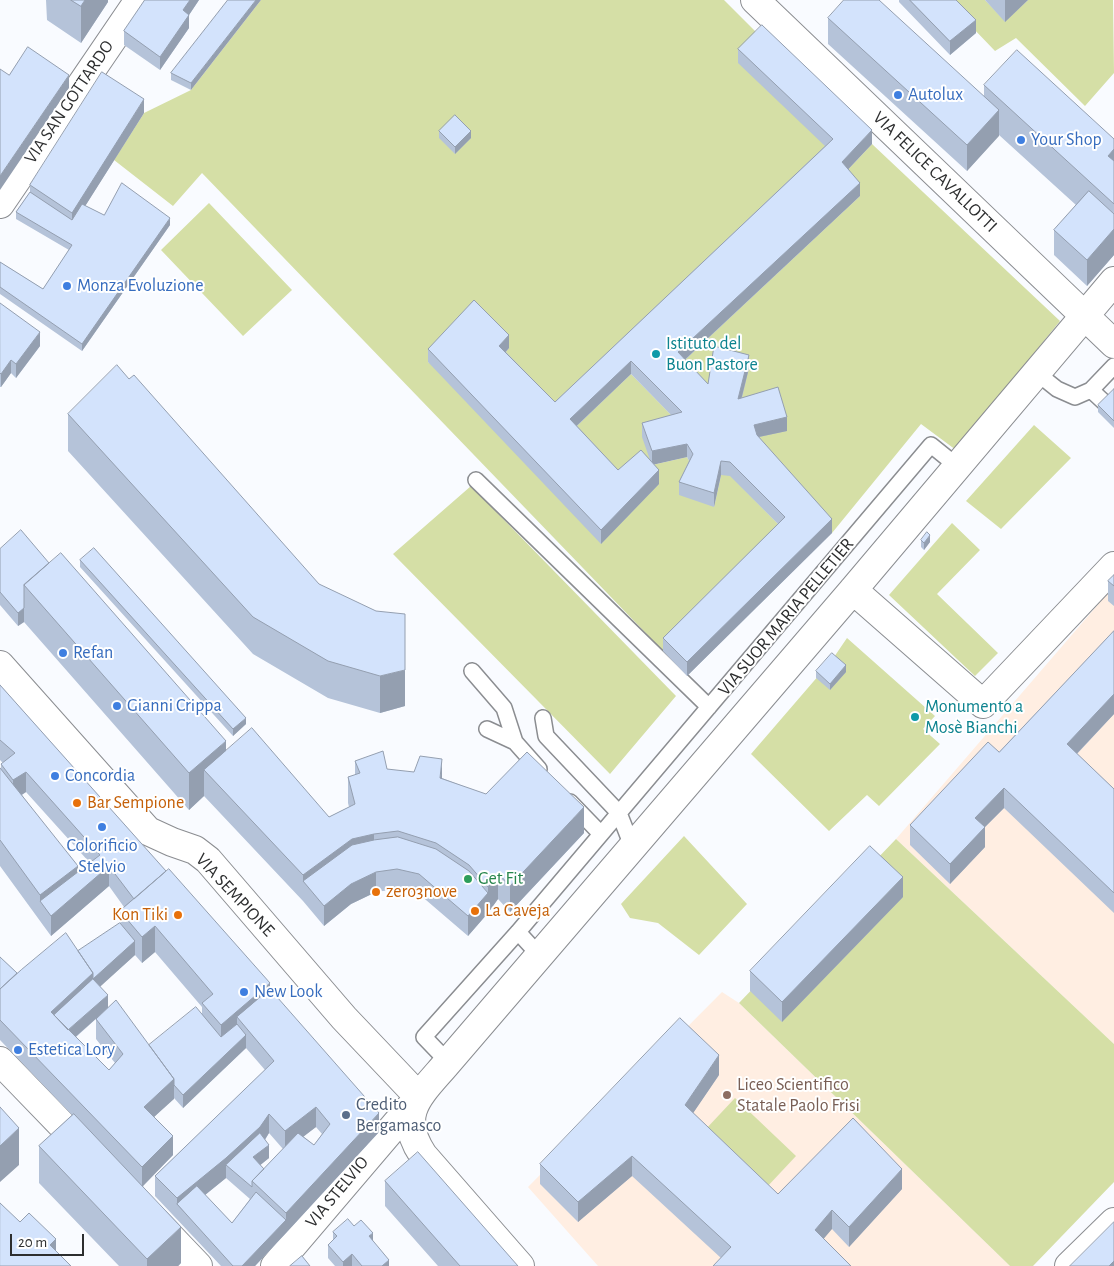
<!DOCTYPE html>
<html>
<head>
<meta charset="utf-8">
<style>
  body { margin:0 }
  #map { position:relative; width:1114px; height:1266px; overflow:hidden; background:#f9fbff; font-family:"Alegreya Sans",sans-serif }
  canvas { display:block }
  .scale { position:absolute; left:10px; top:1234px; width:74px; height:22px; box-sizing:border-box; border:2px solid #2d2e2f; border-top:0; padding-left:6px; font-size:15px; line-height:18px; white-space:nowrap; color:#2d2e2f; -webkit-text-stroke:4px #fff; paint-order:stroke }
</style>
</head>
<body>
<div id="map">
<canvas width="1114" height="1266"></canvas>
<div class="scale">20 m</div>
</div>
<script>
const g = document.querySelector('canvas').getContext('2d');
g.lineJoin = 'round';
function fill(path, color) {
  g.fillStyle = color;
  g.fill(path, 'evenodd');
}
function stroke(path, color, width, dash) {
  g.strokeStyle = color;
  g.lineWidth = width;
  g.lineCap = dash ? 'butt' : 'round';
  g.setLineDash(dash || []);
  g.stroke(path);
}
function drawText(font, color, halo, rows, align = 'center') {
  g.font = font + ' "Alegreya Sans",sans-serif';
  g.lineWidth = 4;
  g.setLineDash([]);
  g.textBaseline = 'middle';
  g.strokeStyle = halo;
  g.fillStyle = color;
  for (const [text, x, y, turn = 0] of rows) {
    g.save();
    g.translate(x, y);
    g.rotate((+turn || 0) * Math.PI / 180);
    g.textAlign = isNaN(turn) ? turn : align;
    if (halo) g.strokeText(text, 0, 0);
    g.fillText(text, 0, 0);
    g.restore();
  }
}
fill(new Path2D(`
  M1114,586V1044L896,839Z
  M722,992L739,1003L1010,1266H598L528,1187Z`), '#ffeee2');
fill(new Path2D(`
  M261,0H724L762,38L833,153L555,415L499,359L509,348L428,362L618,483L570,432L631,374L682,426L652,465L687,457L714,507L721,475H730L785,531L663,651L202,173L173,206L114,160L144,113L191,90Z
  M946,0H985L1005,21L1028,0H1113L1114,73L1085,106L1016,38L995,51Z
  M872,144L1060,321L956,450L921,424L832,533L678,366L860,196L842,176Z
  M209,203L292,290L243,336L161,250Z
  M1034,425L1071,458L1001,529L966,501Z
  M471,486L676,696L610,774L393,554Z
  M952,523L980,550L937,594L998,653L975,676L889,595Z
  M847,638L935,716L923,729L940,744L879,806L867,795L829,831L751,754L832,660Z
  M684,836L747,904L699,955L658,923L630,918L621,904Z
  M896,839L1114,1044V1182L1033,1266H1010L739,1003Z
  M735,1098L796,1156L766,1188L705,1130Z`), '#d5dfa6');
const service = new Path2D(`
  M1037,373L1057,389L1075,397L1091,390
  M1106,404L1091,390L1114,366
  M476,480L709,707
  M472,671L504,708L515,742L539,769
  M543,718L546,736L619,813L632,846
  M487,729L515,742
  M570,802L600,833
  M518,932L539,955
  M448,1062L424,1037L518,932L931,445L957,466`);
const minor = new Path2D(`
  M0,204L139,0
  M853,590L983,704L1114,566
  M0,665L148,831L172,842L195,850L208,860L344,1018L419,1097L275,1266
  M0,1061L88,1152
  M156,1222L198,1266
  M520,1266L423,1155C395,1113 421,1094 448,1062L853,590L1114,281
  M1069,1266L1114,1222`);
const tertiary = new Path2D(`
  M755,0L1114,344`);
stroke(service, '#8b8d91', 18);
stroke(minor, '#8b8d91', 30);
stroke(tertiary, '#8b8d91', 30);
stroke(service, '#fff', 15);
stroke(minor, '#fff', 28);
stroke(tertiary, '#fff', 28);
fill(new Path2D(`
  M46,0H108V2L81,43L47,20Z
  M145,0H199L189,15V28L160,70L124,45V31Z
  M228,0L191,90L171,80V73Z
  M899,0H956L976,33L950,55L899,2Z
  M985,0H1028L1005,22Z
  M828,18L984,96V85L1114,139V255L1087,286L1054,255V230L1076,205L999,135L967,171L828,44Z
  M738,49L872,144L848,169L860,196L685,360L708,384L749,368L742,398L787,431L759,437L832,533L687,676L663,651V638L778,524L730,476L721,475L714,507L679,495V482L689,461L687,457L654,464L659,484L601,544L428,362V349L509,348L506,352L555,402L825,146L738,63ZM631,374L671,415L642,423V437L650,460L618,470L577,426Z
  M144,113L85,206L104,215L170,225L82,351L0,294V262L43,289L69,250L16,219V212L30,192V185Z
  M439,131L471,138L455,154L439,138Z
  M0,303L40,346L16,378L11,373L1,387H0Z
  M129,379L405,706L380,713L328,698L253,654L68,451V414Z
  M1114,389V428L1098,412V405Z
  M921,540L930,542L924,550L921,547Z
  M0,549L49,563L226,751L329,817L349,807L348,803V777L355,775V761L387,769L442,778L584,833L510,912L498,899L488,913L468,936L419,894L397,889L376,892L351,904L324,926L303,901L204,796L189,810L24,622L18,626L0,605Z
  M80,560L246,724L233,736L80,567Z
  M1114,575V606L1108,601V581Z
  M1114,631V714L1077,754L1114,789V913L1004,808L985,827V847L950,884L910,845V825L999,752Z
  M816,671L846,672L830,690L816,678Z
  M0,685L270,989L379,1132L286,1233L255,1266H221L155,1196V1176L265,1070L246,1048L183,1108L174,1098L154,1117L173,1155L143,1186L181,1263L178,1266H119L39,1183V1146L72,1115L0,1040V957L17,973L78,951L120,923V911L124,907L109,886L51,936L0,866V768L1,770V764L3,763L0,760ZM26,792L90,863L78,872L22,795ZM155,952L202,1007V1015L149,1045L96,1019V1039L115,1063L109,1070L76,1037L108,1008L100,986L135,955L142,963ZM316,1127L322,1134L314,1145L303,1136ZM269,1133L283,1149L264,1169L260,1165L269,1158L265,1140ZM226,1178L250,1199L232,1223L205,1195Z
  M903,897L782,1022L750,991V971Z
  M719,1075L693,1113L778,1194L902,1189L849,1247L832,1229L721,1258L632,1176L578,1222L540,1184V1164Z
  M385,1181L518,1266H438L385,1206Z
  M354,1226L373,1241L389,1266H335L328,1258V1245L333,1240V1232Z`), '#b5c3d9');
fill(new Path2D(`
  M85,0H108V2L81,43V6Z
  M190,0H199L183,24V10Z
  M256,0H261L191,90V83Z
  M1005,0H1028L1005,22Z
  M189,15V28L160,70V57Z
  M976,20V33L950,55V41Z
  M69,75V88L0,190V176Z
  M144,99V113L72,227V213Z
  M999,110V136L967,171V145Z
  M872,130V144L842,176V162Z
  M471,131V138L455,154V147Z
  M1114,149V171L1108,156Z
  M860,183V196L678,366V352Z
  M170,218V225L82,351V344Z
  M1114,229V255L1087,286V260Z
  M40,332V346L16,378V364Z
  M509,335V348L499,359V346Z
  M749,355V368L738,412V399Z
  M11,360V373L1,387V374Z
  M631,361V374L570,432V419Z
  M787,417V431L754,438V425Z
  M687,444V457L652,465V451Z
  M721,461V475L714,507V493Z
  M659,470V484L601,544V530Z
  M832,519V533L687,676V662Z
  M930,535V542L924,550V543Z
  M24,608V622L18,626V613Z
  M846,665V672L830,690V684Z
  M405,670V706L380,713V676Z
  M1114,694V714L1067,764V744Z
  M246,718V724L233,736V729Z
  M226,741V777L204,770V796L189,810V773Z
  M442,759V785L440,778Z
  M26,772V792L13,800V780Z
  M1004,788V808L985,827V847L950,884V864L975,818Z
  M584,807V833L510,912V886Z
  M374,834V860L303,881V875L352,839Z
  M78,866V892L40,901V895Z
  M109,866V886L51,936V916Z
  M376,872V892L351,904L324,926V906L351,884Z
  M498,873V899L488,913L468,936V916L488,893V887Z
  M903,877V897L782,1022V1002Z
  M155,926V952L142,963V937Z
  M135,941V955L58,1025L51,1012L93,973Z
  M270,983V1009L237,1017V1037L221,1051V1025Z
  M108,995V1008L65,1046V1033Z
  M246,1035V1048L183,1108V1095Z
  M719,1055V1075L685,1125V1105Z
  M174,1079V1099L144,1126V1107Z
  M316,1107V1127L285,1151V1131Z
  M379,1113V1132L286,1233L255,1266H242L286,1220V1213Z
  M269,1114V1133L260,1147L226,1165V1178L184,1212L177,1204V1198Z
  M19,1128V1165L0,1182V1146Z
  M173,1136V1155L142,1187V1167Z
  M269,1145V1158L253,1171V1157Z
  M632,1156V1176L578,1222V1202Z
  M902,1169V1189L849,1247V1227Z
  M832,1210V1229L815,1249V1230Z
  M181,1227V1263L178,1266H147V1259Z
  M373,1233V1246L369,1236Z
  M56,1239V1258L50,1245Z
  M352,1254V1266H343V1262Z
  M389,1260V1266H382Z
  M1114,1261V1266H1109Z`), '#949fb0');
const building = new Path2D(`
  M71,0H85L81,6Z
  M145,0H190L183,10L189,15L160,57L124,31Z
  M228,0H256L191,83L171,73Z
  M844,0H879L999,110L967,145L828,18Z
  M910,0H956L976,20L950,41Z
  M762,25L872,130L842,162L860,183L678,352L708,384L714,346L749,355L738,399L778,387L787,417L754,425L757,435L832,519L687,662L663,638L785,517L730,462L721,461L714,493L679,482L693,454L687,444L652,451L642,423L682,412L631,361L570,419L618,470L641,450L659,470L601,530L428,349L474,300L509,335L499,346L555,402L833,139L738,49Z
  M28,47L69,75L0,176V69L9,75Z
  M1017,50L1114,139V149L1108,156L1114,161V204L984,85Z
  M102,72L144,99L72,213L30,185Z
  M455,115L471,131L455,147L439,131Z
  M122,183L170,218L82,344L0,287V262L43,289L72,245L16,212L30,192L72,220L82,204L104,215Z
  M1089,191L1114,214V229L1087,260L1054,230Z
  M0,303L40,332L16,364L11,360L1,374L0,373Z
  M117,365L129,379L134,375L319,584L376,611L405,614V670L380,676L328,661L253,617L68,414Z
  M1114,389V421L1098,405Z
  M21,530L49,563L24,585V608L18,613L0,592V549Z
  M927,532L930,535L924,543L921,540Z
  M94,548L246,718L233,729L80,560Z
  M61,553L226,741L189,773L24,585Z
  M1114,575V586L1108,581Z
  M1114,631V694L1067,744L1114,789V893L1004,788L975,818L985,827L950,864L910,825L988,742L999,752Z
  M832,653L846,665L830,684L816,671Z
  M0,685L166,871L134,899L109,866L51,916L40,901L100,855L26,772L13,780L1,764L15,753L0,740Z
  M252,728L329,817L355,804L348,777L360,773L355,761L383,751L387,769L414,772L420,756L442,759L440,778L486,794L527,752L584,807L510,886L498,873L488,887L469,865L436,843L398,831L374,834L352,839L303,875L204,770Z
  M0,768L78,866L40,895L0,840Z
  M398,837L436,849L469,871L488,893L468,916L419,874L397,869L376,872L351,884L324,906L303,881L352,845L374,840Z
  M870,846L903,877L782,1002L750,971Z
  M169,869L270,983L221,1025L202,1003L213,994L155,926L142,937L120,911Z
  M120,923L135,941L93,979V973L78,951Z
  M66,933L93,973L51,1012L109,1070L123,1054L96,1019L116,1000L174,1079L144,1107L173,1136L142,1167L0,1020V989L21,970Z
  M0,957L17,973L0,989Z
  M93,979L108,995L68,1030L54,1015Z
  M270,989L379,1113L286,1213L252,1181L298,1133L314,1145L330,1124L316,1107L285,1131L269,1114L260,1127L226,1158L177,1198L155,1176L274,1061L237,1017Z
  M196,1007L221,1037L237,1024L246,1035L183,1095L174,1085V1079L149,1045Z
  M680,1018L719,1055L685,1105L778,1194L853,1118L902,1169L849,1227L832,1210L815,1230L851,1266H713L731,1247L632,1156L578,1202L540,1164Z
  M0,1107L19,1128L0,1146Z
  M74,1114L181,1227L147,1259L39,1146Z
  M260,1133L269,1145L253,1157L264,1169L252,1181V1187L226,1165Z
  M418,1152L518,1266H460L385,1181Z
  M197,1186L232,1223L256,1192L286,1220L242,1266H233L177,1204Z
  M0,1203L20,1222L29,1213L56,1239L50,1245L71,1266H0Z
  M348,1219L354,1226L361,1220L373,1233L369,1236L389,1260L382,1266H362L352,1254L343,1262L328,1245L337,1236L333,1232Z
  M1114,1222V1261L1109,1266H1070Z
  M302,1256L310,1266H290Z`);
fill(building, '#d3e3fc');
stroke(building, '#949fb0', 1);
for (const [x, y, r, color] of [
  [898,95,5,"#3f7fe0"],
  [1021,140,5,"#3f7fe0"],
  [67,286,5,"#3f7fe0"],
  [656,354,5,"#0f9aa8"],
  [63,653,5,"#3f7fe0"],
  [117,706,5,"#3f7fe0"],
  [915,717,5,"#0f9aa8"],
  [55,776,5,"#3f7fe0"],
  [77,803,5,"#e8710a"],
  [102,827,5,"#3f7fe0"],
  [468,879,5,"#2e9e5b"],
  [376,892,5,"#e8710a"],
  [475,911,5,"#e8710a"],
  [178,915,5,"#e8710a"],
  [244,992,5,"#3f7fe0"],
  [18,1050,5,"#3f7fe0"],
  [727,1095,5,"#8d6e63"],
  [346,1115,5,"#5c6f8a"]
]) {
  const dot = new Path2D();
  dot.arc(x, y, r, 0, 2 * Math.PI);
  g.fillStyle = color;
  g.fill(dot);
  stroke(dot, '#fff', 2);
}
drawText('18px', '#366cbe', '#fff', [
  ["Autolux",908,95],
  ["Your Shop",1031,140],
  ["Monza Evoluzione",77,286],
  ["Refan",73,653],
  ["Gianni Crippa",127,706],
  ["Concordia",65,776],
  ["Colorificio",102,846,"center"],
  ["Stelvio",102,867,"center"],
  ["New Look",254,992],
  ["Estetica Lory",28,1050]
], 'left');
drawText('18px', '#2d2e2f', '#fff', [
  ["VIA SAN GOTTARDO",69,102,-56],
  ["VIA FELICE CAVALLOTTI",935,172,44],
  ["VIA SUOR MARIA PELLETIER",786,617,-50],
  ["VIA SEMPIONE",235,895,47],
  ["VIA STELVIO",337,1192,-50]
]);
drawText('18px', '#0d838f', '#fff', [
  ["Istituto del",666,344],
  ["Buon Pastore",666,365],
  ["Monumento a",925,707],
  ["Mosè Bianchi",925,728]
], 'left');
drawText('18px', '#c56008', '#fff', [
  ["Bar Sempione",87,803],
  ["zero3nove",386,892],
  ["La Caveja",485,911],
  ["Kon Tiki",168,915,"right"]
], 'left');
drawText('18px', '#27864d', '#fff', [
  ["Get Fit",478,879]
], 'left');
drawText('18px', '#785e54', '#fff', [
  ["Liceo Scientifico",737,1085],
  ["Statale Paolo Frisi",737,1106]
], 'left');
drawText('18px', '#4e5e75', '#fff', [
  ["Credito",356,1105],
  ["Bergamasco",356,1126]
], 'left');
</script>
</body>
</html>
